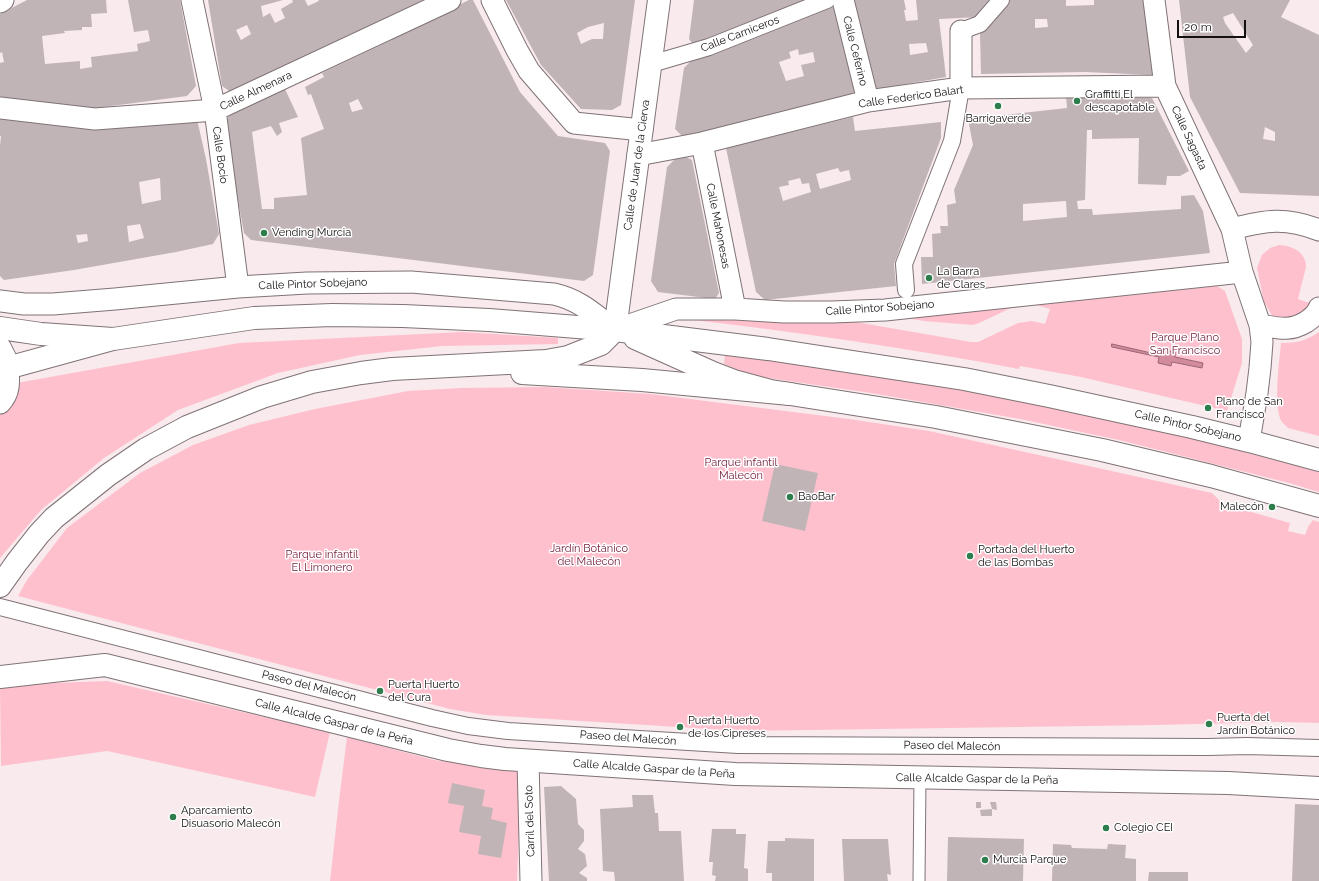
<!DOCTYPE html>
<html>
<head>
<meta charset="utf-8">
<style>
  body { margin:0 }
  #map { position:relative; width:1319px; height:881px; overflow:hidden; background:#f8eaed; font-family:Raleway,sans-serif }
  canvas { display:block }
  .scale { position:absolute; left:1177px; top:20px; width:69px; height:18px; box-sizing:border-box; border:2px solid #140f10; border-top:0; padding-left:5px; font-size:12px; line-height:14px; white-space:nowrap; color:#140f10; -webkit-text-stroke:3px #fff; paint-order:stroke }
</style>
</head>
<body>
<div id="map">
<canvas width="1319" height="881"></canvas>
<div class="scale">20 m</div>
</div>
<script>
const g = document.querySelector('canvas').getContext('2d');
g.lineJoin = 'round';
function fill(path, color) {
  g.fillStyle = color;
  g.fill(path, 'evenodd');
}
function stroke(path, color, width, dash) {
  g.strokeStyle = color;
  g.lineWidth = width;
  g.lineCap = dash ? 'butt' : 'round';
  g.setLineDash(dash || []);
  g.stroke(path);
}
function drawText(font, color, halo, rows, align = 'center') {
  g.font = font + ' Raleway,sans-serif';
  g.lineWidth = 3;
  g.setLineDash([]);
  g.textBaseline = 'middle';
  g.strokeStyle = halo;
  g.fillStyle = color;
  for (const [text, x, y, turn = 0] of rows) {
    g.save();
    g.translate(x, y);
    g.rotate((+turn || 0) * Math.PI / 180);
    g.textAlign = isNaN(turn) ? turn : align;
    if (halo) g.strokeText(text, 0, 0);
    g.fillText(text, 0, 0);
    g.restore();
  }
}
fill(new Path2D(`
  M1279,245C1293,246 1306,252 1306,267L1298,299L1312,304L1292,322L1273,317L1264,302L1257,268L1262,255L1270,248Z
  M1217,286L1225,291L1242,339V363L1227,411L1081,377L1020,366L1019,369C908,348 797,332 685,319L844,320L971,342H978L1018,323L1032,321L1045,324L1050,309L1033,304L1013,307L979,323L973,325L924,321L887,315L1080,295L1125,296Z
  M462,332L558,338V344L442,346L360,355L278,373L178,410L104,458L41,510L0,558V386L239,343Z
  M1319,332V436L1288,428C1285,425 1281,422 1280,418C1274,399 1279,364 1281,343C1296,343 1306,341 1319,332Z
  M725,354L931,384L995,395L1119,421L1195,439L1319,472V492L1289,483L1119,440L1020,419L871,393L768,378L750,375L724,364Z
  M545,387L650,394L849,419L929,431L1212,493L1223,504L1290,523L1288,531L1305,535L1308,527L1313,520L1319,522V723L1278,722L1158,725L741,731L486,715L450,709L18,596L27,580L67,528L140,473L193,445L249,425L315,409L408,391L461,388Z
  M107,681L330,732L315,797L107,751L1,766L0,685Z
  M347,737L434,760L521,772L517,881H330L339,801Z`), '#ffc0ce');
const water = new Path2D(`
  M1112,344L1160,355L1161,349L1175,352V357L1203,363L1202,368L1172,362L1171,366L1158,363L1159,357L1112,347Z`);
fill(water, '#d28b9d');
stroke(water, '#996673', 1);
fill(new Path2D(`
  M27,0H106L107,13L91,14L92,27H82V30L64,31L65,33L42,36L45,64L80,61V69L92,67L91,57L138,51L137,44L150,41L148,30L134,32L128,0H180L196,86L187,96L81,110L0,101V63L4,62L2,52L0,53V14Z
  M208,0H283L261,6L263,17L270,13L275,23L285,18L281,9L293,2L292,0H305L308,6L319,1L318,0H427L348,36L232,93L222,86ZM247,25L251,34L241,40L236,30Z
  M469,0H473L520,92L558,136L605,143L610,151L593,275L584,281L251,240L244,233L224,125L230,114L285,89L298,117L279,123L282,132L277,136L271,126L252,132L262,209H274V198L307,195L301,138L324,129L311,94L308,95L305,87L324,77L322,73L392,40L391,38ZM358,99L363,109L352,112L349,103Z
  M506,0H635L621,105L612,110L581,109L541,65ZM604,23L603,39H592L581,44L577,33L588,27Z
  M694,0H814L695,47L689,39Z
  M851,0H904L906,10H904L906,21L918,20L916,0H995L981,17L939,19L946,77L878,89L871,85ZM926,43L928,52L910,55L909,44Z
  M1010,0H1066V6L1094,5V0H1146L1155,73L1153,75L1085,72L981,74L980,33ZM1035,19H1047L1048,27L1035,28Z
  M1179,0H1290L1281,17L1319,35V196L1240,193L1190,97ZM1233,13L1253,45L1246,53L1225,23L1223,17ZM1265,127L1275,132V141L1263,139Z
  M836,2L856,94L683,137L675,129L684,68L692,60ZM798,49L799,55L813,52L815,62L801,65L804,76L786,81L779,62L791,58L789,52Z
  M1066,96L1152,98L1189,171L1180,176H1167L1166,185L1138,184L1139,138L1092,139V130H1087L1085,200L1077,201L1078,209H1092L1093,215L1181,209V196L1194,195L1203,211L1210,253L922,284L921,257H933L932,234L941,233L940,226H948L947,205L956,203L954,190L973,145L968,119L1067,108ZM1066,201L1067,217L1023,221V204Z
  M196,115L206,159L219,234L213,244L176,252L74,270L4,280L0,276V146L1,136H0V117ZM160,178L161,200L142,204L139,182ZM140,224L144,238L129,242L127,226ZM87,234L88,241L78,243L76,235Z
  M853,117L855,131L941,122V138L894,264L896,286L765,300L756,292L726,148ZM838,168L840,172L849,170L851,180L820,189L816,174ZM800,178L802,184L809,183L811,192L783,201L779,187L789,185L788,181Z
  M684,156L692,160L719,293L715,299L658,292L651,281L667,167L675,159Z
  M775,464L818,473L805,531L762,521Z
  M452,783L485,790L482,806L493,808L491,819L507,823L501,858L478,854L481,836L459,832L464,806L448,803Z
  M561,786L576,799L578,824L584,830V841L578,849L585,854L587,866L579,873L587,878V881H549L544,787Z
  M632,795H653L655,813H658L659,831H681L684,881H615L614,872L603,871L600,809L633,807Z
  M976,802H981V808H976Z
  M990,802H996L997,810L992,809Z
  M1295,804L1319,805V881H1292Z
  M992,809V816H981L980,810Z
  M712,829H736V834H746L744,868L748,869V881H715L716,876L712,875L713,862H709Z
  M948,837L1024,839L1023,881H947Z
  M785,838L814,839V881H772V873H766L768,841H785Z
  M842,839H888L891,875L887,874L888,881H844Z
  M1053,844L1071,845L1072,848L1107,849L1108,844L1126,845L1125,858L1136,859V881H1052Z
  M1149,872H1188V881H1148Z`), '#c1b4b7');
const service = new Path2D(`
  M919,881L920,778`);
const pedestrian = new Path2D(`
  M961,31L980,24L1001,0
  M651,64L709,47L827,0
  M906,290L904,264L952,141L961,88
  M0,607L432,718L468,726L508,731L738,745L1208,747L1247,746L1319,748`);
const minor = new Path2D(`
  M192,0L215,110L238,287
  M492,0L517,50L529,71L574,123L642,130
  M843,0L868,101
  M1154,0L1165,86L1232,229L1242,272L1260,325L1262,342L1260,368L1257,393L1249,441
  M0,2L3,0
  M961,31V88
  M0,108L95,119L215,110L450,0
  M702,143L735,309
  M638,155L702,143L868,101L961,88L1165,86
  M1232,229C1266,220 1286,217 1319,230
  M0,301L24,304H53L115,299L238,287L307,283L411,282L554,294C580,300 594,314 615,330L676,309H735L784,312H832L885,310L1242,272
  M1260,325C1278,328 1289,332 1306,322C1312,318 1317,314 1319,308
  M0,403C10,393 9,381 8,368
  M528,761L531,881`);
const tertiary = new Path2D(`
  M0,677L105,665L448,750L481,756L505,759L735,774L1228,783L1319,788`);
const secondary = new Path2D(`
  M615,330L659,0
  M635,338L713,373L734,381L771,391L936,417L1102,450L1211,476L1319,506
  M0,370L113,339L254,318L332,315L403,316L489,320L615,330L647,334L768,349L964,379L1049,396L1192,427L1249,441L1319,460`);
const motorway = new Path2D(`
  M0,328L41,334L113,339
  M0,348L5,358L8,368
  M522,373L642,380L790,394
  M0,586L17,562L39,534L54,518L108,475L146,449L187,427L262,397L312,382L361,373L392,369L546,361L568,357L601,344L615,330`);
stroke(service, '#7f7375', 13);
stroke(pedestrian, '#7f7375', 18);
stroke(minor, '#7f7375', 23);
stroke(tertiary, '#7f7375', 24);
stroke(secondary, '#7f7375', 24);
stroke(motorway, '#7f7375', 24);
stroke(service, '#fff', 11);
stroke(pedestrian, '#fff', 16);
stroke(minor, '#fff', 21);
stroke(tertiary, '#fff', 22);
stroke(secondary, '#fff', 22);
stroke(motorway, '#fff', 22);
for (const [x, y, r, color] of [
  [1077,101,4,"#2e7d4d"],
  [998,106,4,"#2e7d4d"],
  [264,233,4,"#2e7d4d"],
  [929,278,4,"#2e7d4d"],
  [1208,408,4,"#2e7d4d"],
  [790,497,4,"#2e7d4d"],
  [1272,507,4,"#2e7d4d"],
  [970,556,4,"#2e7d4d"],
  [380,691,4,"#2e7d4d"],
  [1209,724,4,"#2e7d4d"],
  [680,727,4,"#2e7d4d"],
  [173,817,4,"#2e7d4d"],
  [1106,828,4,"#2e7d4d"],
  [985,860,4,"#2e7d4d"]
]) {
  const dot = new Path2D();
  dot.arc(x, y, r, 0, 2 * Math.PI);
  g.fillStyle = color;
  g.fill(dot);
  stroke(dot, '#fff', 1.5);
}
drawText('11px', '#140f10', '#fff', [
  ["Calle Carniceros",740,34,-21],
  ["Calle Ceferino",855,51,76],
  ["Calle Almenara",256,91,-25],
  ["Calle Federico Balart",911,97,-8],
  ["Calle Sagasta",1189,138,65],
  ["Calle Bocio",220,155,82],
  ["Calle de Juan de la Cierva",637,165,-82],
  ["Calle Mahonesas",718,226,79],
  ["Calle Pintor Sobejano",313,284,-2],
  ["Calle Pintor Sobejano",880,308,-4],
  ["Calle Pintor Sobejano",1188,426,13],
  ["Paseo del Malecón",309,686,14],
  ["Calle Alcalde Gaspar de la Peña",334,722,14],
  ["Paseo del Malecón",628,738,4],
  ["Paseo del Malecón",952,746,1],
  ["Calle Alcalde Gaspar de la Peña",654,769,4],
  ["Calle Alcalde Gaspar de la Peña",977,779,1],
  ["Carril del Soto",530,821,-92]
]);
drawText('11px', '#140f10', '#fff', [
  ["Graffitti El",1085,95],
  ["descapotable",1085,108],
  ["Barrigaverde",998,119,"center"],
  ["Vending Murcia",272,233],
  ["La Barra",937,272],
  ["de Clares",937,285],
  ["Plano de San",1216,402],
  ["Francisco",1216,415],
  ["BaoBar",798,497],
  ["Malecón",1264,507,"right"],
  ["Portada del Huerto",978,550],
  ["de las Bombas",978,563],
  ["Puerta Huerto",388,685],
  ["del Cura",388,698],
  ["Puerta del",1217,718],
  ["Jardín Botánico",1217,731],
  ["Puerta Huerto",688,721],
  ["de los Cipreses",688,734],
  ["Aparcamiento",181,811],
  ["Disuasorio Malecón",181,824],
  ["Colegio CEI",1114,828],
  ["Murcia Parque",993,860]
], 'left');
drawText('11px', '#75213e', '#fff', [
  ["Parque Plano",1185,338],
  ["San Francisco",1185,351],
  ["Parque infantil",741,463],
  ["Malecón",741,476],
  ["Jardín Botánico",589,549],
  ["del Malecón",589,562],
  ["Parque infantil",322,555],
  ["El Limonero",322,568]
]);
</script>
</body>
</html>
